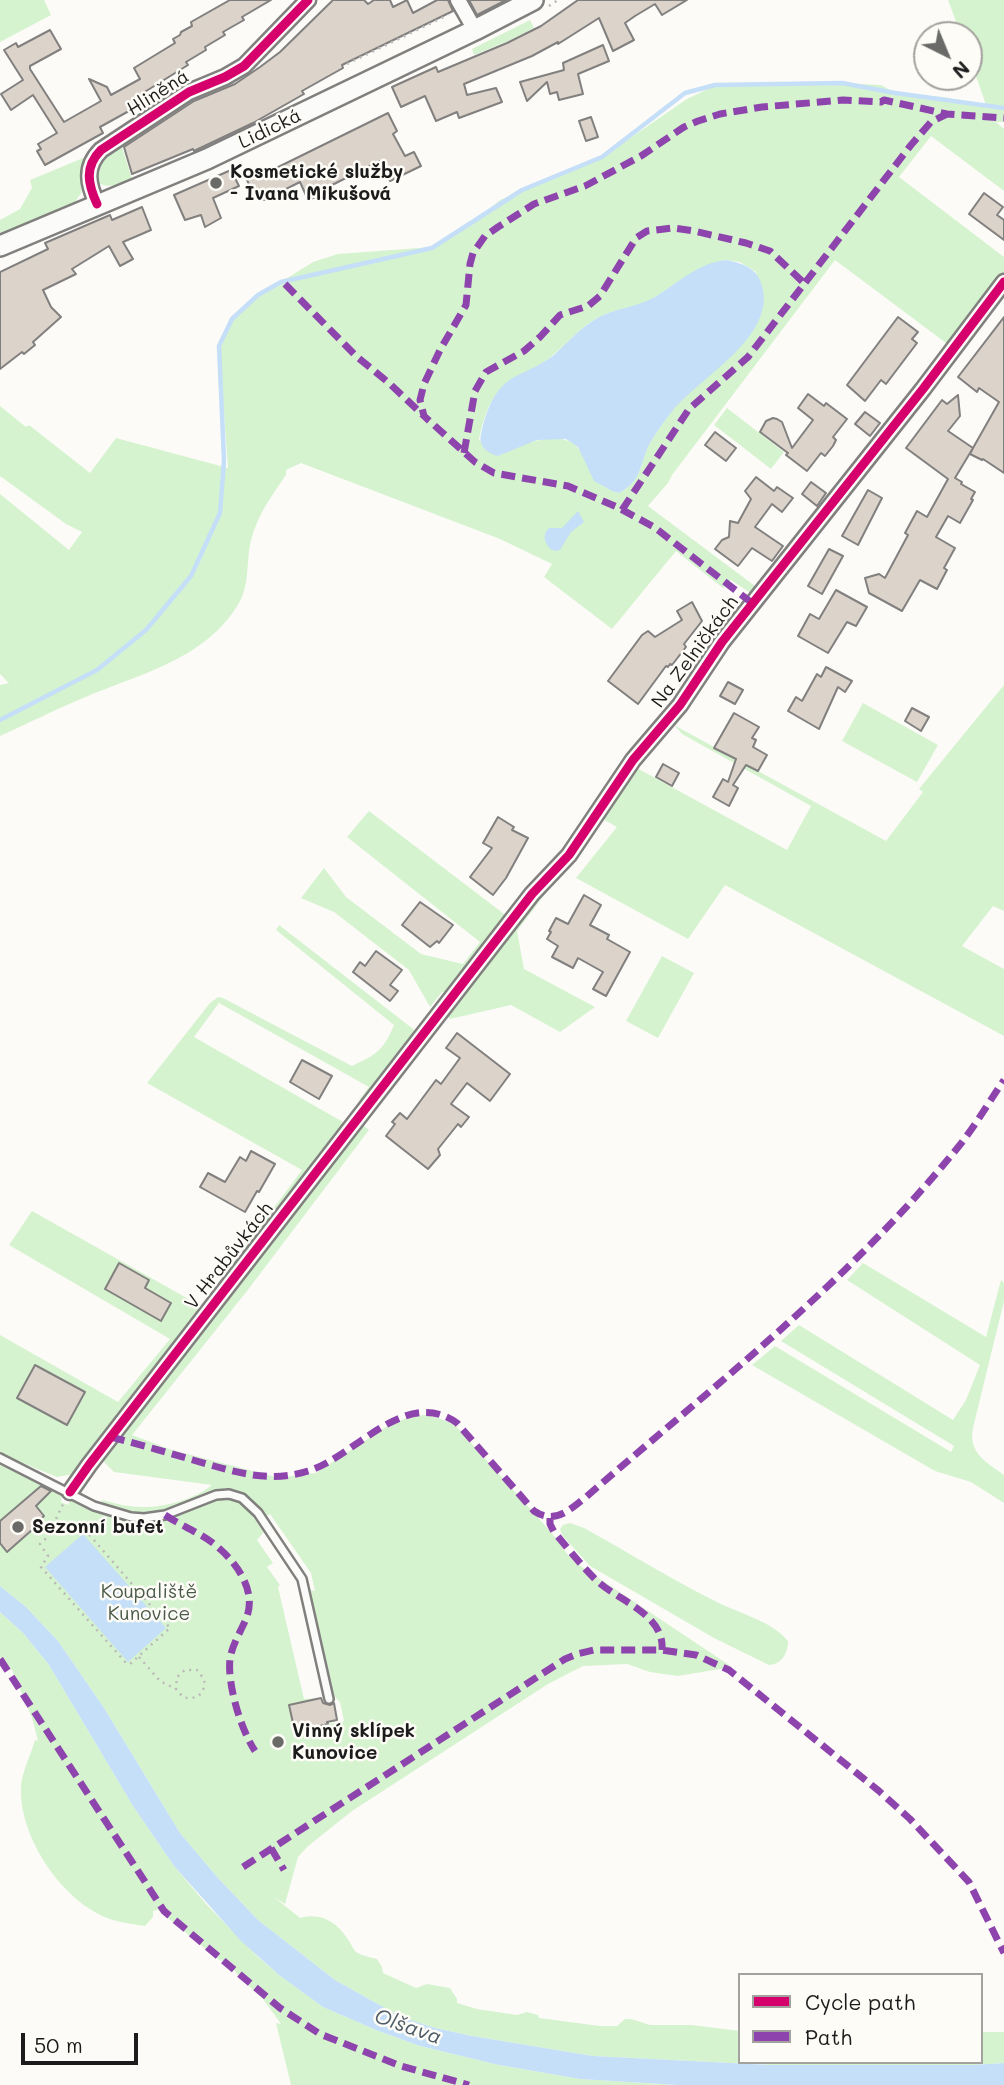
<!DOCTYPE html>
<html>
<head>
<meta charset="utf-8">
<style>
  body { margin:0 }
  #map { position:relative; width:1004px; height:2085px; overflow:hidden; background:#fcfbf8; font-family:Mali,sans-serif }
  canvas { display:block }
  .legend { position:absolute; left:738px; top:1973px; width:245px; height:91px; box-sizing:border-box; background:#fdfcf7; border:2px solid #a3a29f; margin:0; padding:9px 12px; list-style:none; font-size:21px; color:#1c1c1c }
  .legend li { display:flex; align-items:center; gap:14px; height:35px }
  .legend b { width:35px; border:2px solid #a3a29f }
  .north { position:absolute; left:913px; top:21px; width:70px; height:70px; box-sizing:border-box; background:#fdfcf7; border:2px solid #a3a29f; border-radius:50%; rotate:137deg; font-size:19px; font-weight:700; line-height:28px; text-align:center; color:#1c1c1c }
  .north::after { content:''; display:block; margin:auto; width:24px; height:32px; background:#6a6a69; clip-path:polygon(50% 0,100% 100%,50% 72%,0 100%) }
  .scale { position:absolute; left:21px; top:2033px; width:117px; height:32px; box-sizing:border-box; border:4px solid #1c1c1c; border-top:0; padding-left:9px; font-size:21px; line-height:24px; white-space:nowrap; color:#1c1c1c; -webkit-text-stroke:5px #fdfcf7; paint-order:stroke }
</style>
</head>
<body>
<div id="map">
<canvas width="1004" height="2085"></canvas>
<ul class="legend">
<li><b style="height:9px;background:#d6006c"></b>Cycle path</li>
<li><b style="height:9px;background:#8e44ad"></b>Path</li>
</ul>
<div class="north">N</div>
<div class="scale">50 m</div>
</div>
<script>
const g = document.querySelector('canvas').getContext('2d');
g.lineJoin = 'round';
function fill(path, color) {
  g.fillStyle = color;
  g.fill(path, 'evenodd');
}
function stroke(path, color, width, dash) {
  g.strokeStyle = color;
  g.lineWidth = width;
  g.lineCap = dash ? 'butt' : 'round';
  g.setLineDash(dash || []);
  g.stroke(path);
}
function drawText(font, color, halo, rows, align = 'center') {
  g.font = font + ' Mali,sans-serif';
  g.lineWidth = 5;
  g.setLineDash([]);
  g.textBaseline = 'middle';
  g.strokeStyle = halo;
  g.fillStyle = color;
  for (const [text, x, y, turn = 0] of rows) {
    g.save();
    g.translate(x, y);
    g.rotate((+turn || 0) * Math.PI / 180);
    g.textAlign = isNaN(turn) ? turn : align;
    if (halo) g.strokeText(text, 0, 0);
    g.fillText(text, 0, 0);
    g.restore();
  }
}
fill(new Path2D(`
  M0,0H44L51,15L0,42Z
  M948,0H1004V122H996L1004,129V191L931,136L899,177L1004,257V272L950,346L835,260L672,475L668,483L648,506L759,589L752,594L731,580L723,588L676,551L612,629L544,577L552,564L500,539L301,463L286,470V475C271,497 258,514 251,540C246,561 250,584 239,603C207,658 143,673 88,696C58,708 29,723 0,736V685L9,683L0,674V494L69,550L82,532L66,524L0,476V406L26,427L29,425L90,473L116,438L228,468L220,359L221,341L230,322L257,297L313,262L338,254L432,247L467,228L500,200L601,158L687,99L716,85L842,83L881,85L895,93L943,97L986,105L969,56V35H961ZM726,260L740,262L756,272C760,289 767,302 759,319C740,358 696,379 670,413C663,423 655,433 649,445C639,465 642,481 619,493C575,483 599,429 540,440C526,442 511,450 498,456L479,440C484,415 492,389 516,377C529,370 542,365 553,355C569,342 580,327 599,317C617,308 638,308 655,297C678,284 698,264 726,260Z
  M530,20L534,28L508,41L474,55L472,49Z
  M121,144L132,179C119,185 108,189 96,182C97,160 103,156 121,144Z
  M88,156L83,169L81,193L74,204L0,236V220L20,209L32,188L30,180Z
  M727,408L784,452L771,469L714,425Z
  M1004,685V911L993,906L962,946L1004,969V1036L725,885L688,939L576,878L617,827L601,818L635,767L787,850L811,806L682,734L674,725L886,841L923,792L919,789Z
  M863,703L938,745L917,782L842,741Z
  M369,811L508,917L448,992H442L430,1007L409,970L334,912L301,898L324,868L346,897L421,954L463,964L480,942L347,837Z
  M544,888L549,889L517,931L524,969L595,1007L560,1032L511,1005L450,1019L444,1013Z
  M279,925L417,1032L364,1103L359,1100L369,1087L219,1003L194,1037L343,1122L327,1150L74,1474L57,1477L3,1455L0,1453V1335L118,1402L170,1339L9,1245L32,1211L201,1306L302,1170L147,1083L210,1003L218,997L223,998L352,1066C377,1054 383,1051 394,1025L276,930Z
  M662,956L694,973L658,1038L626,1021Z
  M359,1122L369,1130L247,1291L132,1435L172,1450L272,1476L276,1478L316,1473L386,1427L409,1417L425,1415L438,1418L454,1424L550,1531L568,1555L575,1560L573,1561L732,1667L678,1676L650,1672L627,1664L583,1666L548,1684L352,1811L307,1847L298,1857L285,1904L274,1897L300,1918C320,1912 336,1921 347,1938C351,1943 352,1948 356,1952C362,1956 370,1957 377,1959L382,1967L383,1973L416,1988L427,1984L450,1988L457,1999V2003L477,2009L517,2015L527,2012L538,2015L539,2018L600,2026H617L625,2019H631L650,2025H692L740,2031V2062H981V2032H1004V2063L972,2065H770L593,2056L472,2036L435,2028L401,2017L335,1980L258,1920L218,1878L180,1833L104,1708L58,1641L26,1607L0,1586V1465L31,1478L62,1496L61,1502L68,1505L71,1500L116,1517L153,1524L219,1499L229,1498L244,1504L264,1532L257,1540L273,1563L267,1567L280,1585L278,1587L304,1699L321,1698L328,1724L344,1721L340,1702L329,1691L309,1590L315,1591L311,1573L270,1514L265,1517C260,1510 254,1501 248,1496C224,1476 174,1511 148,1515C132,1517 114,1509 100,1504L102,1500C111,1502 120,1505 129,1506C155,1510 191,1502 212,1485L114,1472L104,1462V1456L109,1452Z
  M863,1263L986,1337L1001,1280L1004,1283V1301L973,1428C968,1453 986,1462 1004,1475V1503L971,1482L935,1471L752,1365L775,1346L951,1452L954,1446L781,1341L799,1325L953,1420L966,1400L980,1365L847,1280Z
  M570,1523L584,1528C628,1552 672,1580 717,1602C740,1614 772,1621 788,1641C788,1653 782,1664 769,1665L714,1638L590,1566L562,1535L560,1529L563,1525Z
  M0,1612L24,1634L49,1665L133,1806L174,1866L206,1904L256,1955L279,1975L323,2007L376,2030L420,2046L499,2065L580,2079L678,2085H291L276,2023L281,2024L263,1999L241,1979L231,1966L218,1959L158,1910L153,1911V1917L145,1926C134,1924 123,1923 113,1920C64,1905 18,1837 21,1786C22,1772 31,1754 35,1740L38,1741L32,1718L15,1677L12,1670L0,1657Z`), '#d6f3cf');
fill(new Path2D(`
  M726,260C742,263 758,268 762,286C777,338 696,379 670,414C662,424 655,434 649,445C639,466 642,481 619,493L612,491L594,481L578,447L566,439L537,440L498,456C487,453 478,446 481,434C486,411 494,387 516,376C529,370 542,364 554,355C569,341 581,327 599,317C617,308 638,307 655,297C678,283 698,263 726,260Z
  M578,511L584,522L571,532L560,550L556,551L550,549C544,541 542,535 549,528H562Z
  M83,1534L166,1628L128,1662L45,1567Z
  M0,1586L26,1607L58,1641L104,1708L180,1833L218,1878L258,1920L335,1980L401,2017L435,2028L472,2036L593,2056L770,2065H972L1004,2063V2085H678L580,2079L499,2065L420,2046L376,2030L323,2007L279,1975L241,1941L174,1866L133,1806L49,1665L24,1634L0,1612Z`), '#c4dff7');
stroke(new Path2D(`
  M0,720L97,670L146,630L191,576L220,513L224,460L219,346L232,319L258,295L281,282L432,248L522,190L602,157L685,93L715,85L842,83L895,93L1004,108`), '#c4dff7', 4.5);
const building = new Path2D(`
  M230,0H271L242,17L244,20L223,32L225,35L205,47L206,50L186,62L188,65L143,93L147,99L138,106L100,127L103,133L45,165L37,151L41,149L38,144L57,133L33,95L11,110L1,94L23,80L4,50L16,43L18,47L50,30L61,49L30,66V69L64,122L101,101L89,79L107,87L111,95L140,79L134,68L175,43L173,39L180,35L181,32L192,26L191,22Z
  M333,0H364L368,4L374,0H390L393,7L407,0L413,13L437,0H448L453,11L342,65L343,68L302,91L304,94L253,123L194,151L193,149L132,174L124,147L194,101L235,84L260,67L280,52Z
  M469,0H506L477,15Z
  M578,0H687L662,15L655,4L635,16L625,23L634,40L613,51L599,18L558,44V42L532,56L464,84L467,95L496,88L502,102L459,118L457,112L436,121L425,96L401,107L392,87L436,67L438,72L507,43L541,26Z
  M603,45L609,61L578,74L583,94L559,100L557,92L550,94L547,82L527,101L520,82L564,70L563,63Z
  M388,113L397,131L393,134L405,156L414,152L421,166L390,181L380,161L324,189L326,193L308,200L300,182L264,200L261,192L254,196L247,180L259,174L260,176Z
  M591,117L598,137L586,141L579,121Z
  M231,170L239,186L213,198L221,218L205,227L201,215L185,220L174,195Z
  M984,193L1003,207L997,215L1004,220V240L969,214Z
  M142,207L151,230L123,242L133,259L120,266L109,246L72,269L76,274L43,290L51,307L61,317L33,342L35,345L24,354L22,352L0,369V272L48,249L45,243L110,215L112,220Z
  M898,317L918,332L912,339L917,343L886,384L881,380L865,401L847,385Z
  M1004,317V473L983,459L982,460L970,454L973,448L955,478L962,482L961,484L975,492L971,499L973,500L960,523L948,516L936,537L955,548L944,568L947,570L937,589L920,580L902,611L869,593L865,578L879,574L885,578L908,535L905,533L917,511L927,517L948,479L906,448L942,400L947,404L958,395L960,416L948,431L973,448L999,402L979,388L977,392L958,377Z
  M808,394L824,406L826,403L847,419L833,437L836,440L833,446L825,456L821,453L807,471L786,455L788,453L760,432L766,421L773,418L777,419L782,422L792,448L813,420L798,408Z
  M865,412L880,423L870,436L855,424Z
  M715,432L736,448L726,461L705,445Z
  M756,477L774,491L777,487L793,498L782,512L772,504L755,527L783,546L772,561L752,548L738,566L715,549L722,540L729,537L730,521L738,523L751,499L745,491Z
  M811,482L826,493L817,506L802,494Z
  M868,490L882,498L858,545L842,536Z
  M829,549L843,556L822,594L808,586Z
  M836,590L867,607L856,626L847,622L828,653L798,636L810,614L819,619Z
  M692,602L702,621L684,644L686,647L672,665L670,664L668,667L666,666L638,704L608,681L642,635L648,631L655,637L682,620L677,611Z
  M826,667L852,681L845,692L838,687L819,729L788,711L796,697L802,701L817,674L821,677Z
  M728,682L743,690L735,704L720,696Z
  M912,708L929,717L921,731L905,721Z
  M734,713L759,727L752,738L756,740L753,747L767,755L758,771L746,765L733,785L738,788L729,806L713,797L723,779L728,782L736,759L714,748Z
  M663,764L679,773L672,786L656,777Z
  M498,817L514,827L512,830L528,838L506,878L493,895L470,877L492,848L483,843Z
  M584,895L601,905L590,925L609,935L607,939L630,952L606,996L593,989L603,972L578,958L573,968L552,957L558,946L547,939L551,932L549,931L556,918L568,924Z
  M420,902L453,925L439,943L437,941L430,947L402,925Z
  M376,951L402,970L390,985L398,991L390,1001L353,972L360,962L365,966Z
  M457,1033L510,1074L490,1101L467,1083L451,1104L469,1117L461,1127L458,1124L438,1149L440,1155L428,1169L386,1136L395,1124L392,1122L400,1113L407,1119L436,1080L441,1084L460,1058L446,1048Z
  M302,1060L332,1076L319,1099L290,1082Z
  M251,1151L275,1164L259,1192L257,1191L245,1212L200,1187L208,1173L225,1182L240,1157L246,1161Z
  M119,1263L149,1280L145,1288L171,1303L161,1321L105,1289Z
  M35,1365L85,1392L67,1425L17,1398Z
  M41,1486L51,1491L36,1506L44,1516L40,1520L41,1522L7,1552L0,1543V1521Z
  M321,1698L323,1703L330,1705L334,1703L337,1720L327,1722L328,1724L295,1732L289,1705Z`);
fill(building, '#dcd3cb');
stroke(building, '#81807f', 2);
const lane = new Path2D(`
  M0,1458L94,1506L131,1517L144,1518L165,1515L216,1495L229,1494L242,1498L258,1513L302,1579L329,1699`);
const street = new Path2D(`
  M458,0L475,30
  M97,204C88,184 84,167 101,150L189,92L225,77L244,66L308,0
  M70,1492L89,1465L532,894L569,855L633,760L680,705L722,642L923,389L1004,282`);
const secondary = new Path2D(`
  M0,246L207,159L475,30L533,0`);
stroke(lane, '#81807f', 12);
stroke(street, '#81807f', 19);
stroke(secondary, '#81807f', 24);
stroke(new Path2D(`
  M549,6L558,0
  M347,64L448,15
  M61,1524L40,1544L48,1556L41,1567L126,1663L130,1664L170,1628L87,1532L81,1528L55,1521L63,1504
  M139,1657L160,1681L176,1689L183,1697C197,1701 206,1693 204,1679L197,1670H185L177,1677L176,1689`), '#bbbab8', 2.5, [2, 5]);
stroke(lane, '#fbfbf9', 7);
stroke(street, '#fbfbf9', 14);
stroke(secondary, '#fbfbf9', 19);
stroke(new Path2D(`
  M285,284L356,356L389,383L424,416
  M464,453L475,391L486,372L524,351L540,337L560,315L588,306L600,296L636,238L647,231L673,228L694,231L746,243L770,251L804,283
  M622,510L689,409L748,357L911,145L931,122L947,114
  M752,603L654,527L617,507L568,486L494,473L475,462L424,416L420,400L424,384L440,350L466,305L470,264L473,253L485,236L498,227L534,204L585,186L641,156L684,127L698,121L720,114L762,107L843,100L881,102L884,100L947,114L1004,118
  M111,1437C138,1444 166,1452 193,1460C232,1471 268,1484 308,1471C355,1457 405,1386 457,1423L534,1511C555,1525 569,1510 586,1497C715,1385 851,1280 959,1146C975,1126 989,1102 1004,1080
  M165,1515C183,1527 204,1534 220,1549C239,1566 257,1593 246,1619C240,1633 232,1645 230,1659C227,1684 241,1730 255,1751
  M550,1518V1524L554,1532C567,1547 580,1564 594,1578C615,1600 665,1613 662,1650
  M0,1659L164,1911L280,2008L320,2034L401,2066L469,2085
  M271,1848L284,1870
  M243,1867L565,1659L577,1654L594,1650H662L696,1655L729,1670L879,1791L910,1819L969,1882L1004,1953`), '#8e44ad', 7, [14, 7]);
stroke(new Path2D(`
  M97,204C88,184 84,167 101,150L189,92L225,77L244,66L308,0
  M70,1492L89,1465L532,894L569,855L633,760L680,705L722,642L923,389L1004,282`), '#d6006c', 9);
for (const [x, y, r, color] of [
  [216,183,7,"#6a6a69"],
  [18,1527,7,"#6a6a69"],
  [278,1742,7,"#6a6a69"]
]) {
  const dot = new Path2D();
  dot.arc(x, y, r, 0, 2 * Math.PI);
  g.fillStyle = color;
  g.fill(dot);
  stroke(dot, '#fdfcf7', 2.5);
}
drawText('19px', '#1c1c1c', '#fdfcf7', [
  ["Hliněná",158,93,-32],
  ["Lidická",270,129,-26],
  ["Na Zelničkách",695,652,-54],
  ["V Hrabůvkách",229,1256,-52]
]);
drawText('bold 19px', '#1c1c1c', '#fdfcf7', [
  ["Kosmetické služby",230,172],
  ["- Ivana Mikušová",230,194],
  ["Sezonní bufet",32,1527],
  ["Vinný sklípek",292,1731],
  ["Kunovice",292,1753]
], 'left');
drawText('19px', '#4a5a48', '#fdfcf7', [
  ["Koupaliště",149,1592],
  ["Kunovice",149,1614]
]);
drawText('italic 21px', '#4e5c68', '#fdfcf7', [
  ["Olšava",408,2027,19]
]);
</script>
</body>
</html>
